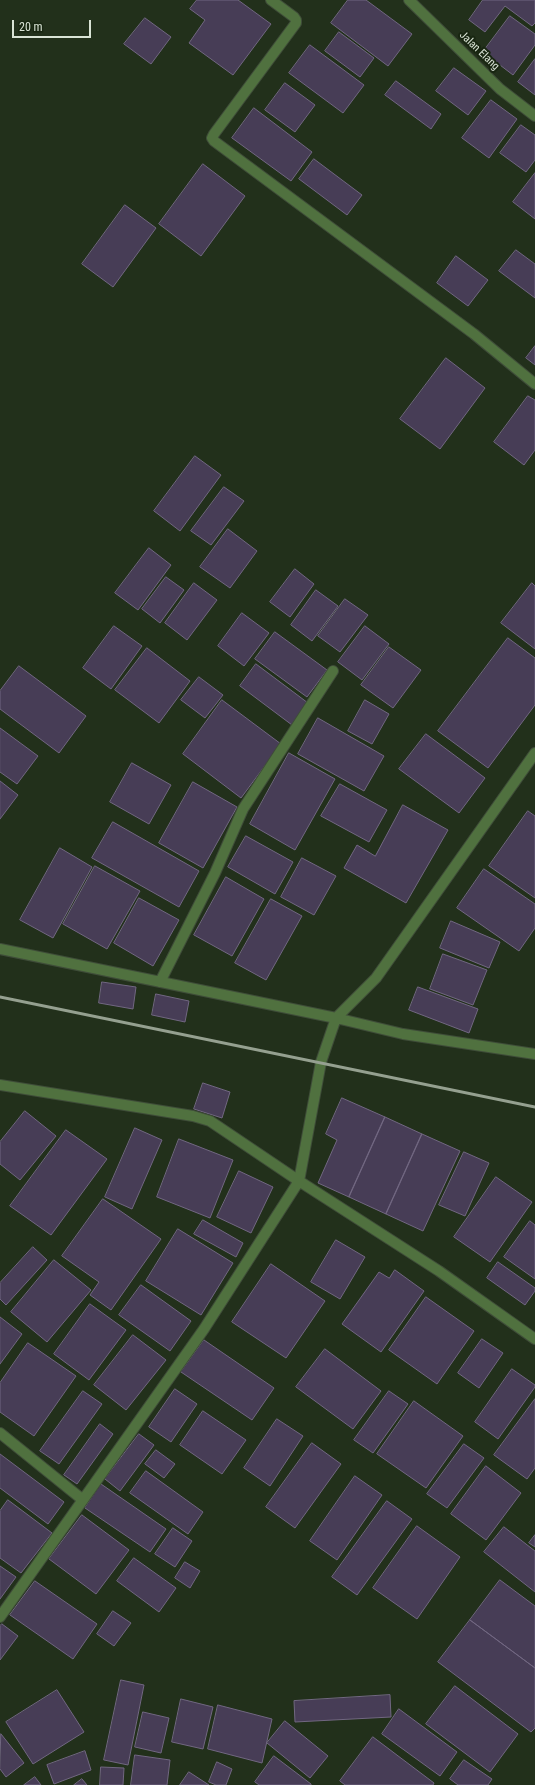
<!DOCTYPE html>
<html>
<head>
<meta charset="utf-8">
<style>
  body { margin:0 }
  #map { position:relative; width:535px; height:1785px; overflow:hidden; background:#22301b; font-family:"Roboto Condensed",sans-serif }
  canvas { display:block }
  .scale { position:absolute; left:12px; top:20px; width:79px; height:18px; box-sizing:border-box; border:2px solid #d9e3d5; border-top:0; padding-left:5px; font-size:12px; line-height:14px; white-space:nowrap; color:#d9e3d5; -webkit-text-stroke:3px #182611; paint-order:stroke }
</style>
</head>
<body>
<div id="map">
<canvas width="535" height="1785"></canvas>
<div class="scale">20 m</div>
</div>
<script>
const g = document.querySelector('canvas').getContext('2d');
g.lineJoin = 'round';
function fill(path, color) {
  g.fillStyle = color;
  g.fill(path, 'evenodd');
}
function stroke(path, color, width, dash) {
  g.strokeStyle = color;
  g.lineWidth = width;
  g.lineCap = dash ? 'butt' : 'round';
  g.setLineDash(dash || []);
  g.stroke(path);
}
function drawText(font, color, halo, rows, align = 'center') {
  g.font = font + ' "Roboto Condensed",sans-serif';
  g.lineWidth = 4;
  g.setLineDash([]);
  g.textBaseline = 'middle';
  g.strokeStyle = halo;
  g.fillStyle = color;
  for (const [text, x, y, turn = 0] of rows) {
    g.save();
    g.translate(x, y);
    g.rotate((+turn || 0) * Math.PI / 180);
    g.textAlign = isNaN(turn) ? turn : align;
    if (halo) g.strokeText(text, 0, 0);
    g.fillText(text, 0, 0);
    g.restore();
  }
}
const building = new Path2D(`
  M197,0H238L271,24L233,75L189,43L205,20L190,9Z
  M348,0H366L412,34L388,66L331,23Z
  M483,0H535V23L532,26L505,6L485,32L469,20Z
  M510,16L535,34V45L513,75L483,52Z
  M145,18L171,37L151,64L124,44Z
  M339,32L374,58L360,77L325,51Z
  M310,45L364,85L343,113L289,73Z
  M535,59V95L518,82Z
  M454,68L486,91L468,115L436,91Z
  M396,81L441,114L431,129L385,95Z
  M285,83L315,105L295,132L265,110Z
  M491,100L517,119L489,158L462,138Z
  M254,108L312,152L291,181L232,138Z
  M521,125L535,135V160L526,172L500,153Z
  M314,159L362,195L347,215L299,179Z
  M203,164L245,196L201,256L159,224Z
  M535,173V219L513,202Z
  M125,205L156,228L113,287L82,264Z
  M516,250L535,264V298L499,271Z
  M456,256L488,280L468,306L437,283Z
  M535,346V365L526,358Z
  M446,358L485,388L440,449L400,419Z
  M528,396L535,400V450L524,465L494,442Z
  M195,456L221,475L180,531L154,511Z
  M224,487L244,501L211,545L191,531Z
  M228,529L257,551L230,588L200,567Z
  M149,548L171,565L138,610L115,593Z
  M295,569L314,584L290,617L270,602Z
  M166,577L184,590L160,623L142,609Z
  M194,583L217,600L187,640L165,623Z
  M532,583L535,586V649L501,623Z
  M316,590L338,606L312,641L291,625Z
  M345,599L368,615L340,652L318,636Z
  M242,613L269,633L244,666L218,646Z
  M114,626L142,646L111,689L83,668Z
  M365,626L389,644L362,680L338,662Z
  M275,632L327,670L307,697L255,659Z
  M508,638L535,658V705L488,768L438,731Z
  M389,647L421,670L393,708L361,685Z
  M147,648L190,681L159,723L115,690Z
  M256,664L308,703L292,725L240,686Z
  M19,666L86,716L59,753L0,709V691Z
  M199,677L223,695L205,718L181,700Z
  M222,700L281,744L241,798L183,754Z
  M365,700L389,714L372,744L348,731Z
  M318,718L384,756L364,791L298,754Z
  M0,728L38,756L17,784L0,772Z
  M426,734L485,778L459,813L399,769Z
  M289,753L335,779L295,850L250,824Z
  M132,763L171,785L149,824L110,802Z
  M0,781L18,795L0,819Z
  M193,782L237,807L203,868L159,843Z
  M340,784L387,810L369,842L321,816Z
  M403,805L448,830L406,903L344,868L357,845L375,856Z
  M528,811L535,816V898L489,866Z
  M113,822L199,871L179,907L92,858Z
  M246,836L293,862L275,894L228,867Z
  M60,848L92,867L53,938L20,920Z
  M302,858L336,876L314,915L281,897Z
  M95,866L140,891L107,949L63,924Z
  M484,869L535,904V928L519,951L457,908Z
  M226,877L264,899L232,956L194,935Z
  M139,898L179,920L153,966L114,943Z
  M271,899L302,916L266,980L235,963Z
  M451,921L500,942L489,968L440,948Z
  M443,954L487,970L473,1005L430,989Z
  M102,982L136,987L133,1009L99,1003Z
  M418,987L478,1009L469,1033L409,1010Z
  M156,994L189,1001L185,1022L152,1015Z
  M203,1083L230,1092L222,1118L194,1109Z
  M342,1098L385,1117L349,1197L318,1183L337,1140L326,1134Z
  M25,1111L56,1136L20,1180L0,1164V1142Z
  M385,1117L422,1134L386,1214L349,1197Z
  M135,1128L162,1140L132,1209L105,1197Z
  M66,1130L107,1159L51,1235L10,1206Z
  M422,1134L460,1151L423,1231L386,1214Z
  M179,1139L233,1160L210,1218L157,1197Z
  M464,1152L489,1163L465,1216L439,1205Z
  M239,1171L273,1187L251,1233L217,1217Z
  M496,1177L532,1202L490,1262L454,1237Z
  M103,1199L161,1239L111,1310L90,1295L99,1282L62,1256Z
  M203,1220L243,1243L236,1257L194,1234Z
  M530,1221L535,1225V1279L504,1257Z
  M178,1229L233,1263L201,1315L146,1281Z
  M336,1240L365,1257L340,1299L311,1282Z
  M33,1247L47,1260L6,1305L0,1299V1283Z
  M54,1260L91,1290L47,1342L11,1312Z
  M498,1262L535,1288V1291L525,1305L487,1278Z
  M271,1264L325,1301L286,1358L232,1322Z
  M395,1270L424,1291L381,1352L342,1324L379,1272L389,1278Z
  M141,1285L191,1321L170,1351L119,1315Z
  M426,1297L474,1331L437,1384L389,1350Z
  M90,1304L126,1330L89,1380L54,1354Z
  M0,1317L22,1334L0,1364Z
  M133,1335L166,1360L126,1410L94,1385Z
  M482,1339L503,1353L479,1388L458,1373Z
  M204,1340L274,1388L252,1420L181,1372Z
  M28,1343L76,1376L34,1436L0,1412V1383Z
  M325,1349L381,1391L353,1429L296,1387Z
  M512,1369L535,1385V1387L498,1439L475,1422Z
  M175,1389L197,1404L171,1442L149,1427Z
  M83,1391L102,1404L59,1464L40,1451Z
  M389,1391L408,1404L373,1453L354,1440Z
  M535,1399V1468L527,1479L494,1455Z
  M414,1401L463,1436L426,1488L377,1454Z
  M203,1411L246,1440L222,1474L180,1445Z
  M277,1419L303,1436L270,1486L244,1468Z
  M100,1424L113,1434L77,1484L64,1475Z
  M139,1434L154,1445L120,1491L105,1479Z
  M312,1443L341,1464L295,1528L266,1507Z
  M464,1444L484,1458L447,1508L427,1494Z
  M156,1450L175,1464L164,1478L145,1464Z
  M0,1454L64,1502L48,1524L0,1488Z
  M486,1466L521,1493L486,1540L451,1514Z
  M146,1471L203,1512L188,1534L130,1493Z
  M355,1476L382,1495L337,1560L310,1541Z
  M101,1484L166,1529L150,1552L85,1508Z
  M8,1500L52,1533L21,1573L0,1558V1511Z
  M387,1501L412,1519L357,1595L332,1577Z
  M82,1515L129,1550L96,1594L49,1559Z
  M417,1526L460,1557L417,1619L373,1588Z
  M504,1527L535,1551V1592L484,1552Z
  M173,1528L192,1541L175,1567L155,1554Z
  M535,1535V1547L529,1543Z
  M134,1558L176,1588L159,1612L117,1581Z
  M185,1562L200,1571L190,1588L175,1578Z
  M0,1566L16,1577L0,1599Z
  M500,1580L535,1606V1668L470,1620Z
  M35,1581L97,1624L73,1659L10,1615Z
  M113,1611L131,1623L114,1646L97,1634Z
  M470,1620L535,1668V1728L531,1732L438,1662Z
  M2,1624L18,1636L0,1660V1626Z
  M121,1680L144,1685L128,1765L104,1760Z
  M455,1686L518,1734L490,1772L426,1724Z
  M57,1690L84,1732L33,1764L6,1722Z
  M390,1695L391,1717L295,1722L294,1701Z
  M181,1699L213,1707L203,1749L172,1742Z
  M218,1705L272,1719L262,1763L208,1749Z
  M399,1709L457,1752L440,1776L382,1734Z
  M143,1712L169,1718L161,1753L135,1747Z
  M285,1721L328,1756L310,1778L267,1743Z
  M1,1734L24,1763L6,1777L0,1769Z
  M373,1737L434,1783L433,1785H345L340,1781Z
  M85,1751L91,1770L54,1784L47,1765Z
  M135,1755L170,1760L167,1785H131Z
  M274,1756L311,1784V1785H259L255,1782Z
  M464,1760L492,1779L488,1785H458L450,1779Z
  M217,1762L232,1769L226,1785H216L209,1782Z
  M101,1767L124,1768L123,1785H100Z
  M189,1772L209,1785H180Z
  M35,1777L41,1785H24Z
  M82,1779L87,1785H74Z`);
fill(building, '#473d56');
stroke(building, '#716781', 1);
const street = new Path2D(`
  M271,0L294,17L296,20V23L214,134L212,138L214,141L474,334L535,384
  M409,0L500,89L535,116
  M0,949L336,1018L403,1034L535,1054
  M160,982L215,873L243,809L333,671
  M0,1085L193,1116L210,1121L299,1181L439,1271L535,1339
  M0,1433L83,1500
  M0,1617L204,1329L299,1181L321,1062L336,1018L376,978L535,753`);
stroke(street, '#3f4d39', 12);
stroke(street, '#50713f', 10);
stroke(new Path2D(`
  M0,997L535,1107`), '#95a090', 3);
drawText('11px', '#d9e3d5', '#182611', [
  ["Jalan Elang",479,51,44]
]);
</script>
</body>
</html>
